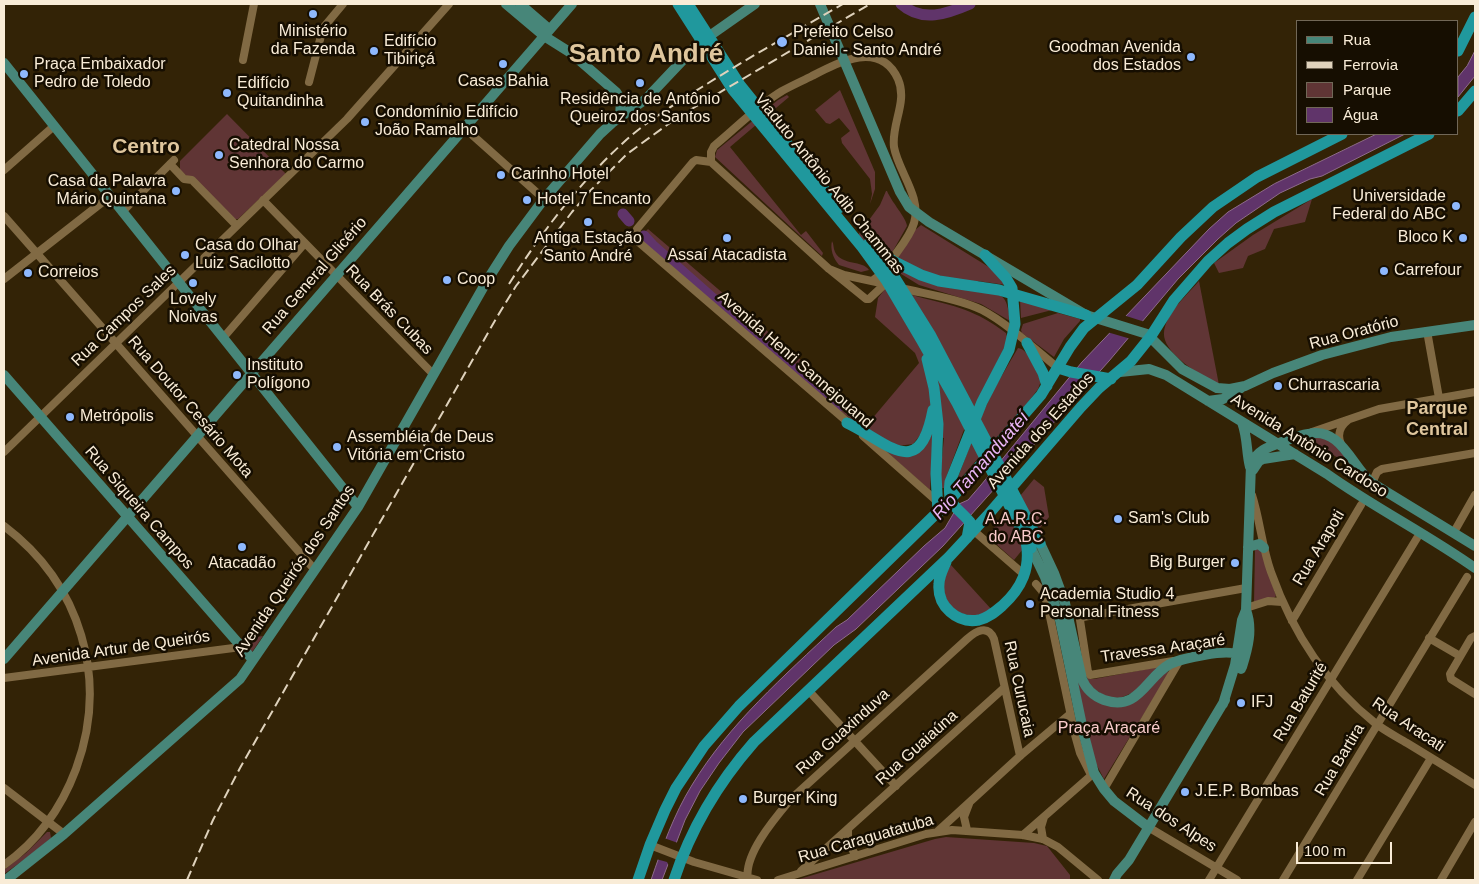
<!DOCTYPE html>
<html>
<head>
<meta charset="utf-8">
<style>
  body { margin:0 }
  #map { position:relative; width:1479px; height:884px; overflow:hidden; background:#332306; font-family:Helvetica,sans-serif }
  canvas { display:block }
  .frame { position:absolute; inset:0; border:5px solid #f9ecd7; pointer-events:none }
  .legend { position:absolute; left:1296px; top:20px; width:162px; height:115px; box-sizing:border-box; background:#160e01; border:1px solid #716757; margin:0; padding:6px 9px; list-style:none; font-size:15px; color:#f9ecd7 }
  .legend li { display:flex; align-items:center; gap:10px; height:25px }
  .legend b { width:25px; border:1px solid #716757 }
  .scale { position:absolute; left:1296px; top:842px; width:96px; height:22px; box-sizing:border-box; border:2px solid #f9ecd7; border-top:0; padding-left:6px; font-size:15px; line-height:18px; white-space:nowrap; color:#f9ecd7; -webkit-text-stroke:4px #160e01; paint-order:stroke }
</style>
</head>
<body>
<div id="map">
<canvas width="1479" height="884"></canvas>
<div class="frame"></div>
<ul class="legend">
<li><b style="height:6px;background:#478679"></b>Rua</li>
<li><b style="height:6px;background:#dfd2bc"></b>Ferrovia</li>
<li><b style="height:14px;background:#603535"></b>Parque</li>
<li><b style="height:14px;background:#60346a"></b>Água</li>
</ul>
<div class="scale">100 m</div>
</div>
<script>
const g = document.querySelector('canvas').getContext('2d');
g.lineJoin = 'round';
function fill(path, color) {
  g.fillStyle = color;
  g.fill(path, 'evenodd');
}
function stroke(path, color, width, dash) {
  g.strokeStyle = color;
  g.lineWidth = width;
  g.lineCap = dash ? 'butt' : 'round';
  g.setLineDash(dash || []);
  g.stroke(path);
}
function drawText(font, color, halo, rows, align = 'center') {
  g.font = font + ' Helvetica,sans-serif';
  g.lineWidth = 5;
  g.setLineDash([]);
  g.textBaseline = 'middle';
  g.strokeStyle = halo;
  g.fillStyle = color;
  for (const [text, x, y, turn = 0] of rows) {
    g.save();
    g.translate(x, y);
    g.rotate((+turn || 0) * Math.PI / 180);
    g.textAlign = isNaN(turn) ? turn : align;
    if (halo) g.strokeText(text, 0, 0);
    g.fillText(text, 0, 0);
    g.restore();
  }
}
fill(new Path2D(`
  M840,90L875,172V189L870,204L872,194L870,179L842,143L841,138L850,131L839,118L830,124L826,123L815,110Z
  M787,95L789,97L730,147L801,235L806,231L823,253L822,256L715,157L717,150L778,100Z
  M227,114L286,174L238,219H234L180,170V161Z
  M886,191H887C891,201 907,219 907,226L885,265L858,235L880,205Z
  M1312,199L1305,222L1274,229L1265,249L1248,256L1243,268L1219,273L1214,263L1253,235Z
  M921,225L992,269L1006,285L978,281L977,292C1003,293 1007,294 1010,321L981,304L919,285L893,269L892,266L914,231Z
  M648,229L871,420L919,363L915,353L875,317L878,298L885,289C896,289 908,294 919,297C955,306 976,310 1006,333L1008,340L963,432L947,475L944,488H942L940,477L944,438L933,437L930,490L876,443L921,449L931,437L921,434L913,444L898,446L864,428L831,405L644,241V233Z
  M832,241C834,244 833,248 835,252C842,266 863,260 869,270L861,272L839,265C833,258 830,249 832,241Z
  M1199,281L1219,385C1203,377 1171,358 1165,340C1162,332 1166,321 1171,314C1178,302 1190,292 1199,281Z
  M1020,300L1052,310L1021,318Z
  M1058,313L1080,319V321L1064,339L1054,357L1022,333L1021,330L1023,324Z
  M1018,348C1029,349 1036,371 1041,381L1038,389L1029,401L959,480H957L980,419L994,389Z
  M1314,436L1333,441L1369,487L1355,477L1338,458L1318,445L1302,440Z
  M1034,479L1044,487L1049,517L1014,560L987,536Z
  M1257,548L1262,551L1276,596L1274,598H1267L1254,602L1255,550Z
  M951,565L992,610C987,612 982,615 977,615C947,618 935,588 951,565Z
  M263,636L252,652L240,639Z
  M1158,667L1139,690L1120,698L1106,697L1090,686L1084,671L1090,679H1094Z
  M1168,671L1169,673L1104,779L1092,756L1076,675L1112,706Z
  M47,832H50L51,838L32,854L4,874V870L26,853Z
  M946,837L1034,843L1047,846L1070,875V880H796L935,839Z`), '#603535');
const water = new Path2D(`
  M1475,51V76L1458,97V77L1467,66Z
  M1377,134H1405L1322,176L1310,179L1280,193L1236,223L1218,239L1178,279L1109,361L943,546L856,629L834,645L743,732L719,763L700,791L685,820L662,880H651C662,848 674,814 692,785C729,724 784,676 836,627L847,620L924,546L945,528L959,504L968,500L981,485L1082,362L1209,229L1228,212L1274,184Z`);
fill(water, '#60346a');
stroke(water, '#8e6b8b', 1);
fill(new Path2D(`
  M1123,315L1145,322L1131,339L1107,332Z
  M664,838L678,843L669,866L667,862L656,859Z`), '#332306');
stroke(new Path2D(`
  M901,4C922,23 947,14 970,4
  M623,214L629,221
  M644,236L653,246L821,394L839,406`), '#60346a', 11);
stroke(new Path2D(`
  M243,60L254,4
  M309,82L323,28L343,4
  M463,129L470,133L544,199
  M711,162L696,160L693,162L637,229L635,239L851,425
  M711,162V152L714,146C736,128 757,106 782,91C791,86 802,81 812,76C839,62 880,40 898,79C908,102 891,124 894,147C898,171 922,197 914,223C910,237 898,250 890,262
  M711,162L829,269L866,299H869L885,284
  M170,164L184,179L192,180L236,225
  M4,170L54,126
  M263,200L433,374
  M122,212L174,160
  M4,216L315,570
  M829,269L844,275L890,285
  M4,279L109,197
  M872,281L884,272
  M901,288C925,294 960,299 982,310C1007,323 1036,350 1058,368
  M1427,331L1439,398
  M223,338L305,243
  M1312,432L1379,409L1475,392
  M863,436L939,503
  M1341,444C1337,435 1340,426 1348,420
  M4,452L347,119L449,4
  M1372,483L1377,472L1382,469L1475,453
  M1252,495C1260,520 1262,547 1271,572C1292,631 1326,684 1375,723C1385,731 1397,737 1407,743C1430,757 1453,771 1475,785
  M4,526C81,584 109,679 76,769C61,809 38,841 4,865
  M974,531L1020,571
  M1454,532L1475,495
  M1036,584L1042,591L1047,603L1075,735L1080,753L1091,775
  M1246,608L1268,601L1282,602
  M1292,621L1361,505
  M1475,636L1471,638L1450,674L1451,679L1475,694
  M1429,638L1460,656
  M1173,661L1090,675L1088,672L1080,620L1083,617L1246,588
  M4,678L241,647
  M808,690L896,786
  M4,788L64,834
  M1104,789L1180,660
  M1148,827L1237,880
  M848,829V842L856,856
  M967,830L964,817L969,804
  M938,831L1020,756L1070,714
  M1023,835L1094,773
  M1043,839L1041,827L1044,817
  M650,845L694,862L757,880
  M801,871L1004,688
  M748,880C743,855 775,818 791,799L967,639C976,631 988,624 994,639L1020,756
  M778,880L926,834L952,830L1023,835L1043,839L1058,847L1098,880
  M1209,880L1417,538
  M1283,880L1467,577
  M1357,880L1431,758
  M1441,880L1475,822`), '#816a44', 8);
stroke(new Path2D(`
  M506,4L544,36L571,53L616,92L621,100L620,117
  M520,4L549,29
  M820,4L900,192L909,207L929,222L1086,315L1147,334L1182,369L1217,388L1230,389L1245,386L1273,373L1322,355L1391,337L1475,325
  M4,63L358,507
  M1120,372L1149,369L1166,375L1327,474C1375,508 1427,534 1475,568
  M4,375L253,660
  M1208,401L1223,399L1241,388
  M1242,422C1248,439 1246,451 1250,467
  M1253,470L1259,461L1263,459L1295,454
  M1040,543L1054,573L1065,603L1082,679C1086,689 1093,696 1104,700C1139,712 1146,677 1170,664C1180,659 1228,648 1237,655C1242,658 1241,664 1241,669
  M1248,547L1259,544L1264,548
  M1031,548L1045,577L1060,620L1084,735L1094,773L1104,789L1114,801L1148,827
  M4,659L572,4
  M1242,667C1248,648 1253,629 1246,610
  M1223,704L1235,665L1242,620L1246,610L1251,464C1258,450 1268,447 1282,442C1290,439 1299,435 1308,434C1341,426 1352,467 1372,483L1475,546
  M6,880L64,834L240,679L358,507L488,279L509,246L544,199L600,134L612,123L646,99L698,44L755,4
  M1114,880L1117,874L1129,860L1225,700`), '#478679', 10);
stroke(new Path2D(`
  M678,4L733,90L862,247L886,280L922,341L957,403L1031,548
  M688,4L740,85L839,208
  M1458,51L1475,17
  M1458,111L1475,91
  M869,243L893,261L921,275L939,281L999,290L1086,315
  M876,253L893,275L931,336L1040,543
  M1027,343L1043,373L1047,386
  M927,359L934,388L938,424L936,474L938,513
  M1058,368L1071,372L1111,379
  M847,423C888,442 919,483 933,410
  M967,538L970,522C956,505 947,507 950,482L982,402L1009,350L1015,324L1012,288L1006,278L985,255
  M946,562C943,569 939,576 939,584C937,606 957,624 979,620C988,618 995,612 1002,606C1022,588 1031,568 1026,541
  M638,880L650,845L665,810L676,788L704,746L739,706L950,500L1041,395L1070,347L1084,328L1137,285L1181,237L1213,207L1257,177L1342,134
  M674,880C691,828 718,783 754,742L949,557L987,516L1081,407L1099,388L1131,361L1151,336L1174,300L1208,261L1228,243L1247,229L1274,212L1429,134`), '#20989d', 11);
stroke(new Path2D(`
  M509,284C541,233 579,183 624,142C647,121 675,104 702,87C748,58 796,31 843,4
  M187,880L213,820L240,768L497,317L516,286L572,212L590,191L627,154L678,117L870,4`), '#dfd2bc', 2, [10, 5]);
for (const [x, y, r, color] of [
  [313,14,5,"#8eb8fd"],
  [782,42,6,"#8eb8fd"],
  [374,51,5,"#8eb8fd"],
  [1191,57,5,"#8eb8fd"],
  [503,64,5,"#8eb8fd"],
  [24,74,5,"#8eb8fd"],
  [640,83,5,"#8eb8fd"],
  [227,93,5,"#8eb8fd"],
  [365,122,5,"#8eb8fd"],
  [219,155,5,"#8eb8fd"],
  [501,175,5,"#8eb8fd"],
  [176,191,5,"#8eb8fd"],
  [527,200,5,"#8eb8fd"],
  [1456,206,5,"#8eb8fd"],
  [588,222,5,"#8eb8fd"],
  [727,238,5,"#8eb8fd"],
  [1463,238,5,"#8eb8fd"],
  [185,255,5,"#8eb8fd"],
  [1384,271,5,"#8eb8fd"],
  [28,273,5,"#8eb8fd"],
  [447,280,5,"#8eb8fd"],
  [193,283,5,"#8eb8fd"],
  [237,375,5,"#8eb8fd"],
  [1278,386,5,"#8eb8fd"],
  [70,417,5,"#8eb8fd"],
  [337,447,5,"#8eb8fd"],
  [1118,519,5,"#8eb8fd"],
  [242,547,5,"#8eb8fd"],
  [1235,563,5,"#8eb8fd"],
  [1030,604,5,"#8eb8fd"],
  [1241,703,5,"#8eb8fd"],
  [1185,792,5,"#8eb8fd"],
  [743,799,5,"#8eb8fd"]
]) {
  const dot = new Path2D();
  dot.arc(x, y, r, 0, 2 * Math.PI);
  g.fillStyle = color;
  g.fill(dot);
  stroke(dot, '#160e01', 2);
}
drawText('16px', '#f9ecd7', '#160e01', [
  ["Ministério",313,32,"center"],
  ["da Fazenda",313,50,"center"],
  ["Prefeito Celso",793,33],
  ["Daniel - Santo André",793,51],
  ["Edifício",384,42],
  ["Tibiriçá",384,60],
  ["Goodman Avenida",1181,48,"right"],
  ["dos Estados",1181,66,"right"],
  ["Praça Embaixador",34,65],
  ["Pedro de Toledo",34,83],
  ["Casas Bahia",503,82,"center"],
  ["Edifício",237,84],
  ["Quitandinha",237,102],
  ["Residência de Antônio",640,100,"center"],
  ["Queiroz dos Santos",640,118,"center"],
  ["Condomínio Edifício",375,113],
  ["João Ramalho",375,131],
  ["Catedral Nossa",229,146],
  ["Senhora do Carmo",229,164],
  ["Carinho Hotel",511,175],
  ["Casa da Palavra",166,182,"right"],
  ["Mário Quintana",166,200,"right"],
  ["Universidade",1446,197,"right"],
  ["Federal do ABC",1446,215,"right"],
  ["Hotel 7 Encanto",537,200],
  ["Bloco K",1453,238,"right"],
  ["Antiga Estação",588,239,"center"],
  ["Santo André",588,257,"center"],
  ["Casa do Olhar",195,246],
  ["Luiz Sacilotto",195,264],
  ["Assaí Atacadista",727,256,"center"],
  ["Carrefour",1394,271],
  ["Correios",38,273],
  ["Coop",457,280],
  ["Lovely",193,300,"center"],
  ["Noivas",193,318,"center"],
  ["Instituto",247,366],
  ["Polígono",247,384],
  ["Churrascaria",1288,386],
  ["Metrópolis",80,417],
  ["Assembléia de Deus",347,438],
  ["Vitória em Cristo",347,456],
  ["Sam's Club",1128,519],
  ["Big Burger",1225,563,"right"],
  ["Atacadão",242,564,"center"],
  ["Academia Studio 4",1040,595],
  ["Personal Fitness",1040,613],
  ["IFJ",1251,703],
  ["J.E.P. Bombas",1195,792],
  ["Burger King",753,799]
], 'left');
drawText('16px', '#f9ecd7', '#160e01', [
  ["Viaduto Antônio Adib Chammas",829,184,51],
  ["Rua General Glicério",315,276,-49],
  ["Rua Brás Cubas",389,310,46],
  ["Rua Campos Sales",124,316,-44],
  ["Rua Oratório",1354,333,-15],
  ["Avenida Henri Sannejouand",795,360,41],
  ["Rua Doutor Cesário Mota",190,407,49],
  ["Avenida dos Estados",1041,431,-48],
  ["Avenida Antônio Cardoso",1309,446,32],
  ["Rua Siqueira Campos",139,508,49],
  ["Rua Arapoti",1319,548,-59],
  ["Avenida Queirós dos Santos",295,571,-56],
  ["Avenida Artur de Queirós",121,649,-8],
  ["Travessa Araçaré",1163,649,-8],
  ["Rua Curucaia",1019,689,78],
  ["Rua Baturité",1301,702,-59],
  ["Rua Aracati",1408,725,34],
  ["Rua Guaxinduva",843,732,-42],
  ["Rua Guaiaúna",917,748,-42],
  ["Rua Bartira",1340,760,-59],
  ["Rua dos Alpes",1171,820,33],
  ["Rua Caraguatatuba",866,839,-16]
]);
drawText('16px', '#facccb', '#160e01', [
  ["A.A.R.C.",1016,520],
  ["do ABC",1016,538],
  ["Praça Araçaré",1109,729]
]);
drawText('bold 18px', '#dfc69d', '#160e01', [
  ["Parque",1437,409],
  ["Central",1437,430]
]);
drawText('italic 18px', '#eab6f7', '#160e01', [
  ["Rio Tamanduateí",981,466,-49]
]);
drawText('bold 21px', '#dfc69d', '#160e01', [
  ["Centro",146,147]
]);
drawText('bold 26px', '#dfc69d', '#160e01', [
  ["Santo André",646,55]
]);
</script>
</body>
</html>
